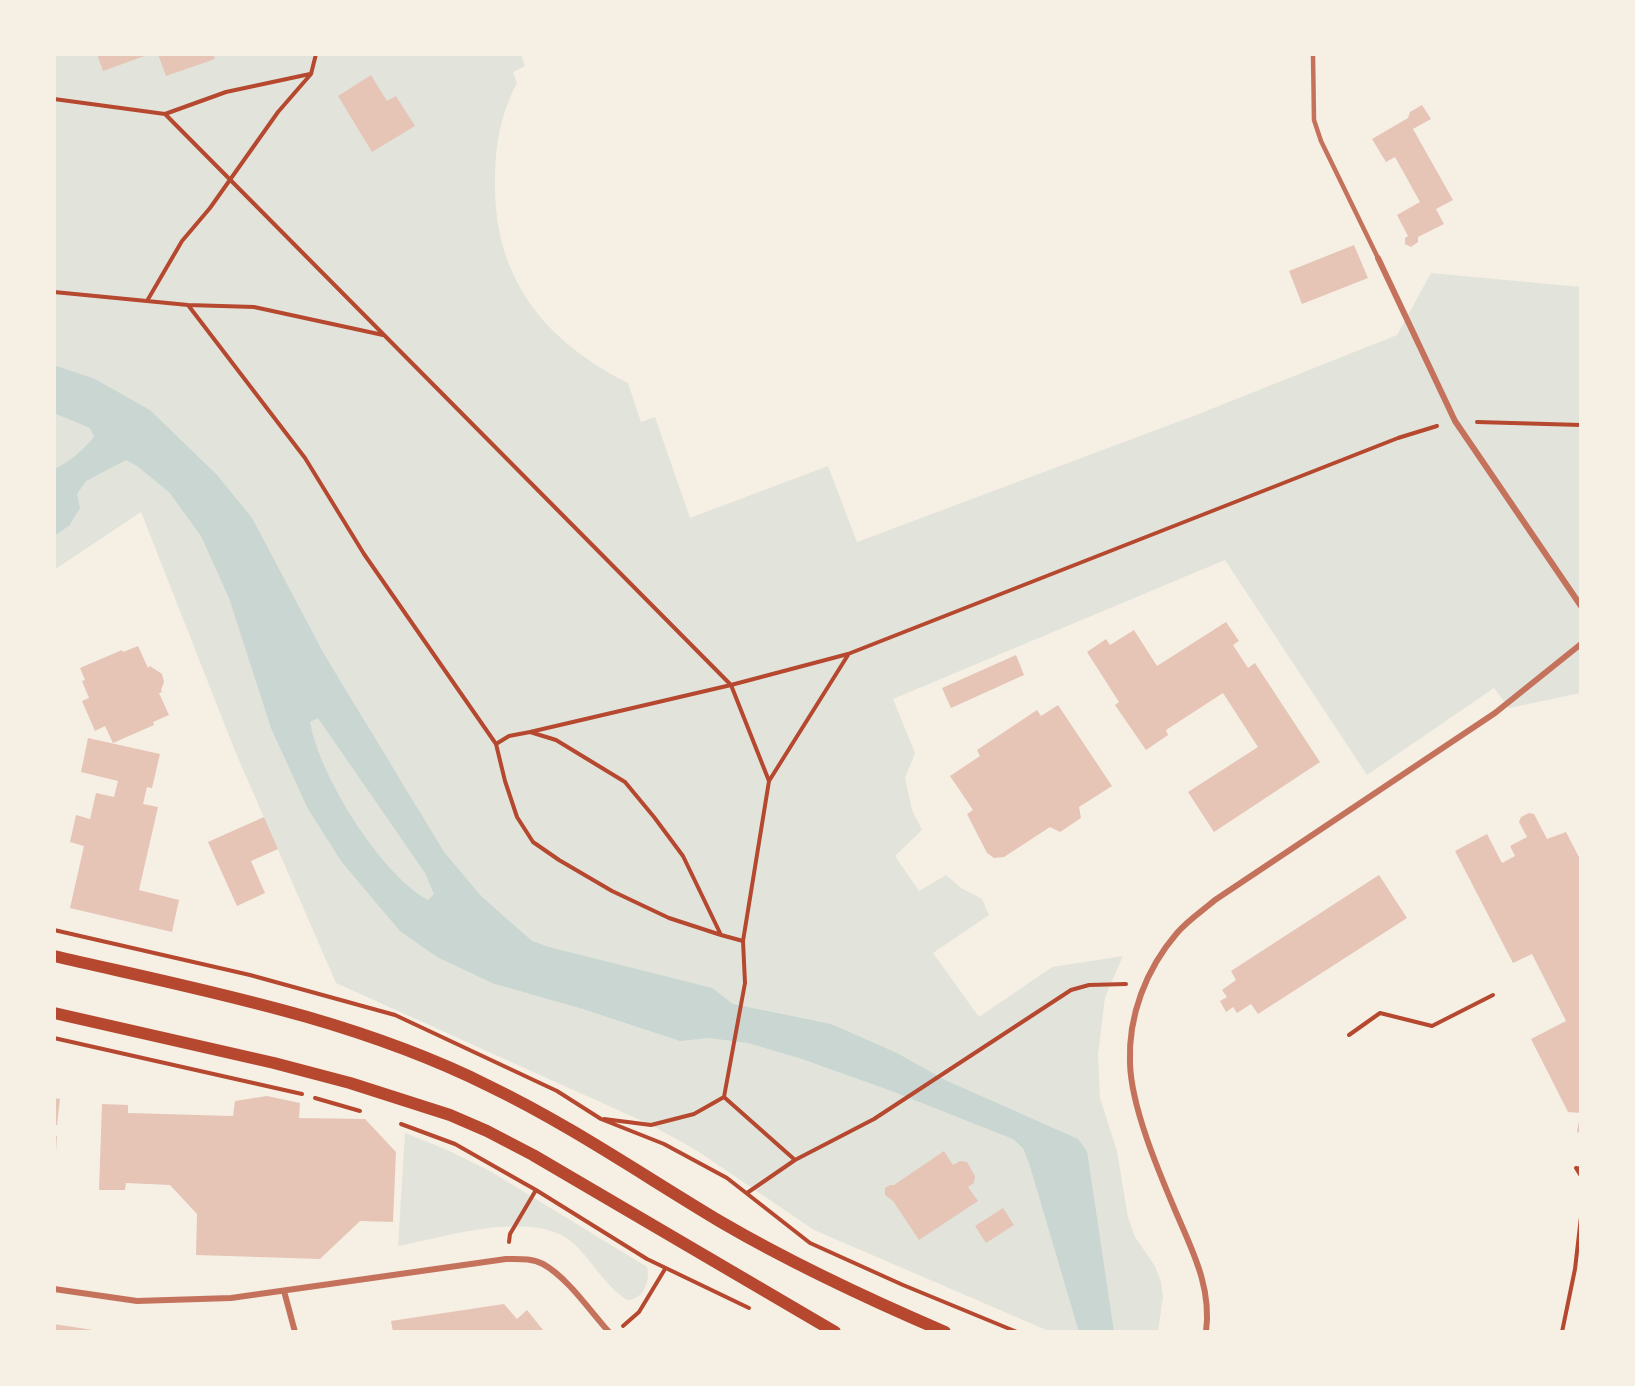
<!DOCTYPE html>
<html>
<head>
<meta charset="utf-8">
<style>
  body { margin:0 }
  #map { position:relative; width:1635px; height:1386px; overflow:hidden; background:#f6efe4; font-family:Helvetica,sans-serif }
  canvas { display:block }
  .frame { position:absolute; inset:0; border:56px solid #f6efe4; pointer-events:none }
</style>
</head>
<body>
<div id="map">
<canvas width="1635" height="1386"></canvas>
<div class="frame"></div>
</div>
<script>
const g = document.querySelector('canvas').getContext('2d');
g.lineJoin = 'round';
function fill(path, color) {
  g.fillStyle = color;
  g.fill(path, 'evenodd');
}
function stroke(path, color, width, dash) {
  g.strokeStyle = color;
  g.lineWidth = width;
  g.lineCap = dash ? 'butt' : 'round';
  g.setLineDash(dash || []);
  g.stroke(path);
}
fill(new Path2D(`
  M54,54H521L525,66L513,72L517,83C501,113 495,145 495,179C493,277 543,340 628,383L641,422L655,417L690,518L828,466L857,542L1196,415L1397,335L1431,273L1581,287V693L1509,708L1494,688L1367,775L1225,560L893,699L915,753L905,778L912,810L922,830L895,856L919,891L946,875L961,888L982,899L989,915L933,953L979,1017L1052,967L1123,956L1105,997L1098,1055L1100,1098L1117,1151L1128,1217L1135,1237L1155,1266L1161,1282L1163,1297L1158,1332H1051L814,1230L696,1150L651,1125L336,983L235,751L141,512L54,570V536L69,526L54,472Z
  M405,1133L445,1149L490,1171L647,1267C651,1281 643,1300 627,1300C605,1286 592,1260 573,1243C534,1208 445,1237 398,1246Z`), '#e2e4dc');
fill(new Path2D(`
  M54,365L95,379L150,410L217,475L252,518L324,654L444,852L482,897L532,941L549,947L712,988L733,1004L831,1024L897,1053L945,1080L1078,1139L1087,1151L1114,1332H1079L1029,1163L1023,1148L1013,1139L889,1090L802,1059L748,1043L709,1038L680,1041L583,1009L492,983L437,957L400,931L341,861L307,807L271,728L229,598L201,536L169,492L137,466L126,460L86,481L77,494L80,508L69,526L54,536V469C70,462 83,450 94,437L90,428L54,413ZM318,718L425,873L434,894L428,900C381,875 319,775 310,722Z`), '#c9d6d2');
fill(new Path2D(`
  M97,54H150L103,71Z
  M158,54H213L215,59L166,76Z
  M371,75L387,101L396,96L415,126L372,152L338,96Z
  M1422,105L1431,119L1413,129L1453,200L1436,209L1444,224L1418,237V242L1411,247L1405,244V238L1408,236L1397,215L1420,202L1395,157L1386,162L1372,139L1408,118L1410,112Z
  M1354,245L1368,278L1302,304L1289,271Z
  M1226,622L1239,641L1233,645L1248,668L1255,663L1320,762L1214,832L1188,792L1258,747L1223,693L1166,730L1168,735L1146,750L1115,705L1119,702L1087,652L1106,639L1110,645L1134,630L1157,666Z
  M138,646L148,668L150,666L162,674L164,682L161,690L162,692L159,693L169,715L153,722L154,725L113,743L105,726L95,731L82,701L89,698L82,681L85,680L80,668L122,650L123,652Z
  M1016,655L1024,675L951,708L942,688Z
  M1058,705L1112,786L1079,807L1081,818L1060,832L1050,827L1004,857L994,858L987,853L967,814L973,810L950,776L980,756L977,750L1037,710L1041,716Z
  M88,738L160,754L152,788L147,787L143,804L158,807L139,890L179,900L172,932L70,908L84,846L70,842L76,815L90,819L96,793L114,797L118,781L81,772Z
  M1529,813L1534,814L1547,839L1566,832L1581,861V1113L1568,1112L1531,1039L1566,1021L1532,954L1513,963L1455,851L1487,834L1502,863L1515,856L1510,846L1527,837L1519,822L1521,817Z
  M264,817L278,849L251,861L265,893L237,906L208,842Z
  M1379,875L1407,918L1258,1014L1251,1004L1237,1013L1233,1007L1226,1012L1220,1001L1227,997L1222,990L1236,980L1231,971Z
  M267,1096L300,1103L299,1118L365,1119L396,1152L393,1222L360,1221L320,1259L196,1255L197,1214L170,1185L126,1183L125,1190H99L102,1104L128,1105V1113L233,1116L235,1101Z
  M54,1098L60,1099L57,1125H54Z
  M1580,1115H1581V1133L1577,1132Z
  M54,1135L57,1136L56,1152H54Z
  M944,1151L953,1165L960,1161L967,1162L975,1176L974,1183L968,1187L978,1201L919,1240L893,1201L885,1195V1188L890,1185H894Z
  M1003,1208L1014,1225L986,1243L975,1226Z
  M504,1304L517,1319L527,1310L543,1330L541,1332H393L391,1321Z
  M54,1324L99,1331V1332H54Z`), '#e6c5b7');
stroke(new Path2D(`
  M54,99L165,114L226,92L310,74
  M165,114L731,685L769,781L743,941L745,983L724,1097L795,1160
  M54,292L188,305L254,307L383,335
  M147,301L182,241L210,208L278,112L311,74L316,54
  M188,305L305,458L364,554L496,744L509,736L530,732L556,740L625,782L654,817L683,856L721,935L743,941
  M1477,422L1581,425
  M530,732L731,685L848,654L1398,438L1437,426
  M496,744L505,781L517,817L533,842L559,860L612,891L669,918L721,935
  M769,781L848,655
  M54,930L250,975L395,1015L557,1091L601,1119L664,1144L727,1178L810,1243L903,1285L1017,1332
  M1349,1035L1380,1013L1432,1026L1493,995
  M54,1038L302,1094
  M315,1098L360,1111
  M604,1119L651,1125L694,1114L724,1097
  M401,1124L455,1144L536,1190L647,1259L749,1308
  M1581,1169L1576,1168L1581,1176
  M747,1193L795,1160L874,1119L1071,990L1089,985L1126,984
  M509,1242L510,1234L536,1190
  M623,1326L639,1312L665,1269
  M1562,1332L1575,1269L1581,1217`), '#b5482f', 4);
stroke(new Path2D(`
  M1313,54L1314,120L1321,141L1378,258`), '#c5725c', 4.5);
stroke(new Path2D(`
  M1378,258L1455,421L1581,606
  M54,1289L137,1301L231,1298L506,1259C519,1259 532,1258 543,1264C568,1278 590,1311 609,1332
  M284,1291L295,1332
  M1206,1332C1212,1287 1192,1250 1175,1210C1158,1170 1131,1106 1130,1063C1128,1016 1146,969 1177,933C1187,921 1202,911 1215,900L1495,713L1581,644`), '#c5725c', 6);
stroke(new Path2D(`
  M54,956C201,990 353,1018 489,1086C570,1125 644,1176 721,1222C793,1264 868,1299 945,1332
  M54,1013L274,1063L350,1083L450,1115L487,1131L533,1155L835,1332`), '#b5482f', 12);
</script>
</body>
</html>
